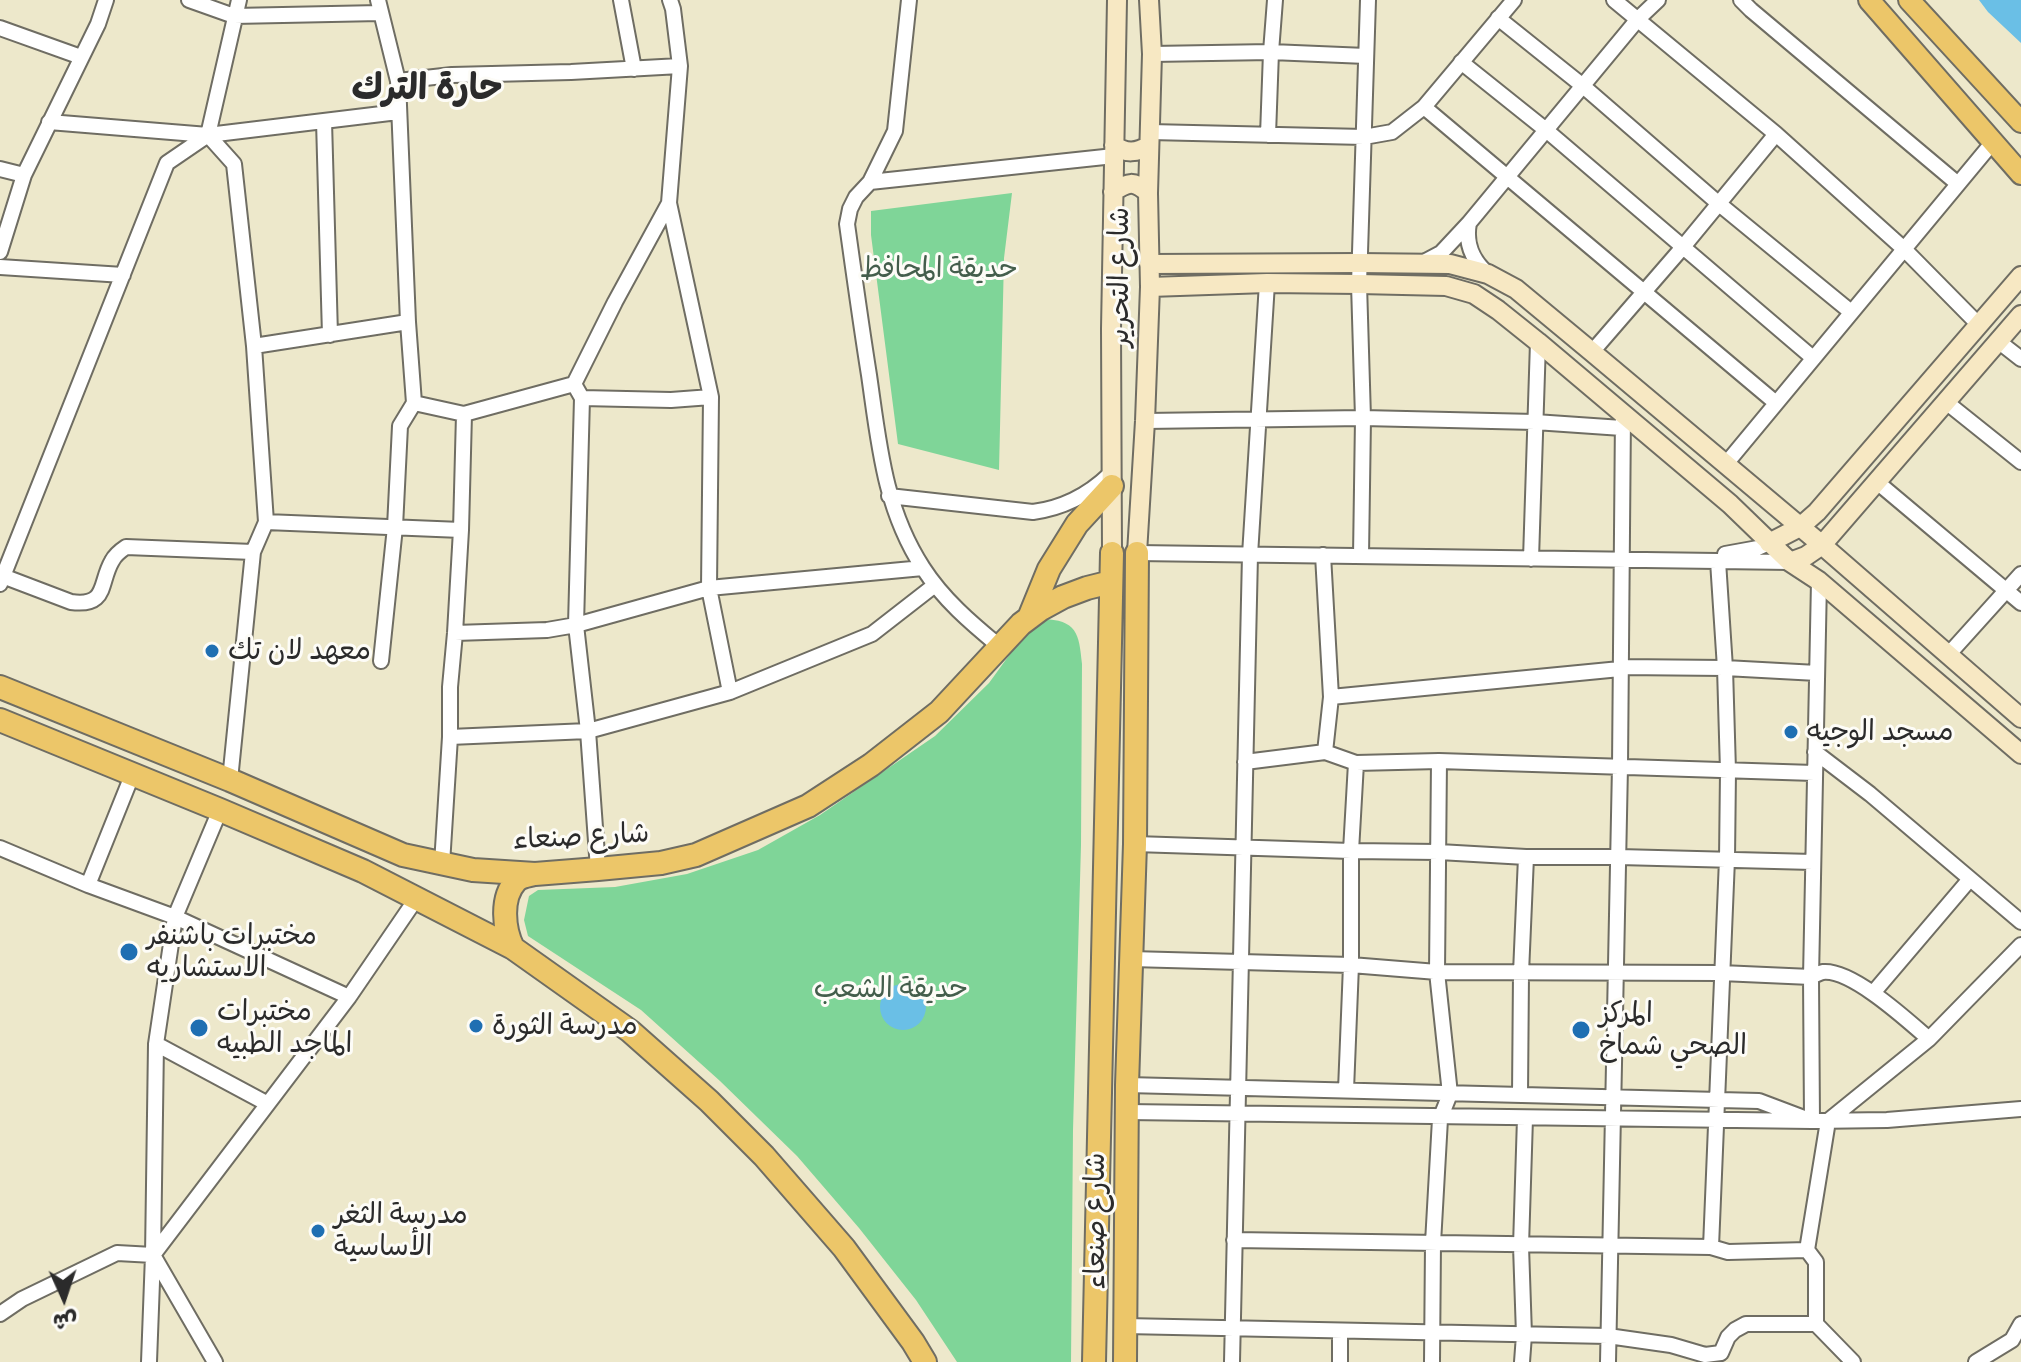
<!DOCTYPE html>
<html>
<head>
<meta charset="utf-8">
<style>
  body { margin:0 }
  #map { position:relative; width:2021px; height:1362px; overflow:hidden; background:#ede8cb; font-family:Delius,"Playpen Sans Arabic",sans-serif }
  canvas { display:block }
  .north { position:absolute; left:24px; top:1258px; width:80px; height:80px; -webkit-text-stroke:6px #fdfcf7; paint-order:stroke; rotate:177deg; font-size:22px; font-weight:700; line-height:32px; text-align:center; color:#2b2b2b }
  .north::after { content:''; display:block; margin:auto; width:28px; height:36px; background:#2b2b2b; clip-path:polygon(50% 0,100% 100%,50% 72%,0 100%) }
</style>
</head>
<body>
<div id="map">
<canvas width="2021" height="1362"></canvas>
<div class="north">ش</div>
</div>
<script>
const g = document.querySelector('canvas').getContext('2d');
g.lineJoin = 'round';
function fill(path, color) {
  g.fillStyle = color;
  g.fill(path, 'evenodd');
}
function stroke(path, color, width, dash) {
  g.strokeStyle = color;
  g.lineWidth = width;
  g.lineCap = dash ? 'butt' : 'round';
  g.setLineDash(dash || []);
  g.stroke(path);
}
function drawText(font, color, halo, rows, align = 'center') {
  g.font = font + ' Delius,"Playpen Sans Arabic",sans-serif';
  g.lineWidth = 6;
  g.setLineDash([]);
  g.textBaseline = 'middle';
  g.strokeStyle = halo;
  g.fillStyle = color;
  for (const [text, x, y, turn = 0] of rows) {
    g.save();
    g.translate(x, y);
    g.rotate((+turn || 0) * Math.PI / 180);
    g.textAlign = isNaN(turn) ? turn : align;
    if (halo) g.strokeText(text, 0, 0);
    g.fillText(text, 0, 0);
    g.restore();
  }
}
fill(new Path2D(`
  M1012,193L1004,258L999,470L898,444L871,235V211Z
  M1042,619C1077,620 1079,633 1082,664L1081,845L1073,1130L1071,1362H957L916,1300L859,1228L797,1156L720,1081L641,1010L528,936L524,920L529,896L538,890L615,887L687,874L758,850L820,815L935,736L989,683L1026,632Z`), '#7fd598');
fill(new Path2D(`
  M1979,0H2021V43L1988,12Z
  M880 1007a23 23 0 1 1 46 0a23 23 0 1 1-46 0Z`), '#6abfe6');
const minor = new Path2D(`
  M189,0L234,16L380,13
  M378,0L398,81L408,322L414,403L464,414L461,530L455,633L450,687V737L442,864
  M621,0L634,69
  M670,0L673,9L680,66L669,203L711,397L709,588L730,692
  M909,0L895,131L870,182L856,197L850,209L847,224C854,274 861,325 869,375C879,444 884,508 923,568C943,599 971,623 999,646
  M1614,0L1776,134L1904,249L1979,325
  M1741,0L1751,10L1958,184
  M1498,18L1583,86L1718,203L1851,312
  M0,28L81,57
  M1152,54L1271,52L1366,56
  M1461,62L1546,130L1813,358
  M398,81L452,75L571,72L680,66
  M1424,107L1776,403
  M324,121L330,335
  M49,122L208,135L398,112
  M1150,132L1364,137L1392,132L1424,107L1514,0
  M208,135L234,164L254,346L266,522L253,552L230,780
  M1268,135L1271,52L1275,0
  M0,169L24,175
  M870,182L1114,156
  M1469,223L1638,19L1658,0
  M0,252L24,175L98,24L106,0
  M1424,262L1441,253L1469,223C1465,244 1472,260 1488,274
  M0,267L123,275
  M1998,341L2021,359
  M254,346L408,322
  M1592,352L1683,247L1776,134
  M582,398L671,400L711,397
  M1946,402L2021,462
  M464,414L574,384
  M1145,421L1363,418L1535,422L1622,428
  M1725,465L1993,142
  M1877,482L2021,603
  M889,496L1033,512C1063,508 1087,496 1109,475
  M266,522L461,530
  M1137,553L1790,562
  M1725,554L1758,548L1769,543
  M1323,555L1331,697L1325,752
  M1361,556L1363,418L1359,284L1368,0
  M1531,559L1538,342
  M0,575L71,602C108,607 99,583 112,561C115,555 120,551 126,547L253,552
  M1819,581L1811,977L1812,1121L1887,1120L2021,1109
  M0,584L167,163L208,135L239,0
  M455,633L547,630L576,625L709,588L923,568
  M1948,655L2021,574
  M381,661L395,527L400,426L414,403
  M1331,697L1620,669L1621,667L1725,668L1817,673
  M450,737L588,731L730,692L872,634L935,585
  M1815,752L1870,794L2021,922
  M1245,762L1325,752L1356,763L1439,761L1814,773
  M1135,844L1351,851L1439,852L1526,857H1619L1813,862
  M0,848L88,885L175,917L349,997
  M598,869L588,731L576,625L582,398L574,384L615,302L669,203
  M88,885L133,773
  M1131,959L1351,965L1437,972L1721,973L1811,977C1815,975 1819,973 1823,972C1852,969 1908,1021 1929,1039
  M1873,993L1970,879
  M156,1044L266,1103
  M1346,1090L1351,965V851L1356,763
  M1520,1095L1521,973L1526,857
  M1127,1112L1812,1121L1759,1101L1127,1085
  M1234,1240L1711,1247L1728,1252L1807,1250
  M1711,1247L1727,859L1728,771L1725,668L1718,561
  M0,1314L22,1299L117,1253L153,1255
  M1816,1324V1262L1807,1250L1828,1121L1929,1039L2021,945
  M1125,1326L1608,1336L1671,1345L1705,1355L1721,1353
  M1721,1353L1728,1337L1735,1330L1746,1324H1816L1853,1362
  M149,1362L153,1255L156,1044L175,917L220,810
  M215,1362L153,1255L349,997L416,899
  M1232,1362L1250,555L1267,283
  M1340,1362V1331
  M1432,1362L1433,1243L1440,1119L1450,1094L1437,972L1439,761
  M1522,1362L1524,1335L1521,1246L1525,1118
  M1608,1362L1620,766L1623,414
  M1976,1362L2012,1340L2021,1324`);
const secondary = new Path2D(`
  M1114,145C1125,154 1138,153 1149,145
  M1113,192C1128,182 1134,180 1148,193
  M1149,264L1359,263L1450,264L1488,274L1516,289L1592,352L1822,545L2021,718
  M1150,287L1267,283L1359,284L1446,286L1474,294L1498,310L1538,342L1730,504L1790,562L1819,581L2021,754
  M1769,543L1800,527L1817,512L2021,276
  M1112,553L1111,329L1117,0
  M1137,553L1145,421L1150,287L1148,193L1152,54L1149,0
  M1790,562L1806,556L1822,545L2021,315`);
const primary = new Path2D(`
  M1869,0L2021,174
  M1909,0L2021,122`);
const trunk = new Path2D(`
  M1029,618L1049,569L1077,524L1112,486
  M0,687L230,780L403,855L473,870L535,874L598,869L661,863L696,855L808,806L871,765L939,712L1021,624L1041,609L1063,597L1087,588L1111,582
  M0,720L220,810L363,871L513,948L630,1031L709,1101L764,1156L844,1248L913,1342L925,1362
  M513,948C504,930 500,898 516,881C521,876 527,876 534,874
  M1094,1362L1112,553
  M1125,1362L1127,1085L1135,844L1137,553`);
stroke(minor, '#6f6d63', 18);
stroke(secondary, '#6f6d63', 22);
stroke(primary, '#6f6d63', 24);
stroke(trunk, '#6f6d63', 26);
stroke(minor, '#fff', 14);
stroke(secondary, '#f7e8c3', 18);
stroke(primary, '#ecc669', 20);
stroke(trunk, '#ecc669', 22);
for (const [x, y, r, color] of [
  [212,651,8,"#1f6fb2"],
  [1791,732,8,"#1f6fb2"],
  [129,952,10,"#1f6fb2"],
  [476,1026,8,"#1f6fb2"],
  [199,1028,10,"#1f6fb2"],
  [1581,1030,10,"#1f6fb2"],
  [318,1231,8,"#1f6fb2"]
]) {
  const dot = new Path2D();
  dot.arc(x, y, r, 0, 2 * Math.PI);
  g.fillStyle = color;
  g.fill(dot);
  stroke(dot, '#fdfcf7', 3);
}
drawText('28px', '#445e4c', '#fdfcf7', [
  ["حديقة المحافظ",939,269],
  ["حديقة الشعب",891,989]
]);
drawText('28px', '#2b2b2b', '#fdfcf7', [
  ["شارع التحرير",1120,277,-90],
  ["شارع صنعاء",581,837,-3],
  ["شارع صنعاء",1096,1221,-90]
]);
drawText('28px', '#2b2b2b', '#fdfcf7', [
  ["معهد لان تك",228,651],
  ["مسجد الوجيه",1807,732],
  ["مختبرات باشنفر",147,936],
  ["الاستشاريه",147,968],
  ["مختبرات",217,1012],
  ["الماجد الطبيه",217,1044],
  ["المركز",1599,1014],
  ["الصحي شماخ",1599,1046],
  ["مدرسة الثورة",492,1026],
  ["مدرسة الثغر",334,1215],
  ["الأساسية",334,1247]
], 'left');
drawText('bold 36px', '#2b2b2b', '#fdfcf7', [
  ["حارة الترك",427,89]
]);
</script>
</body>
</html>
